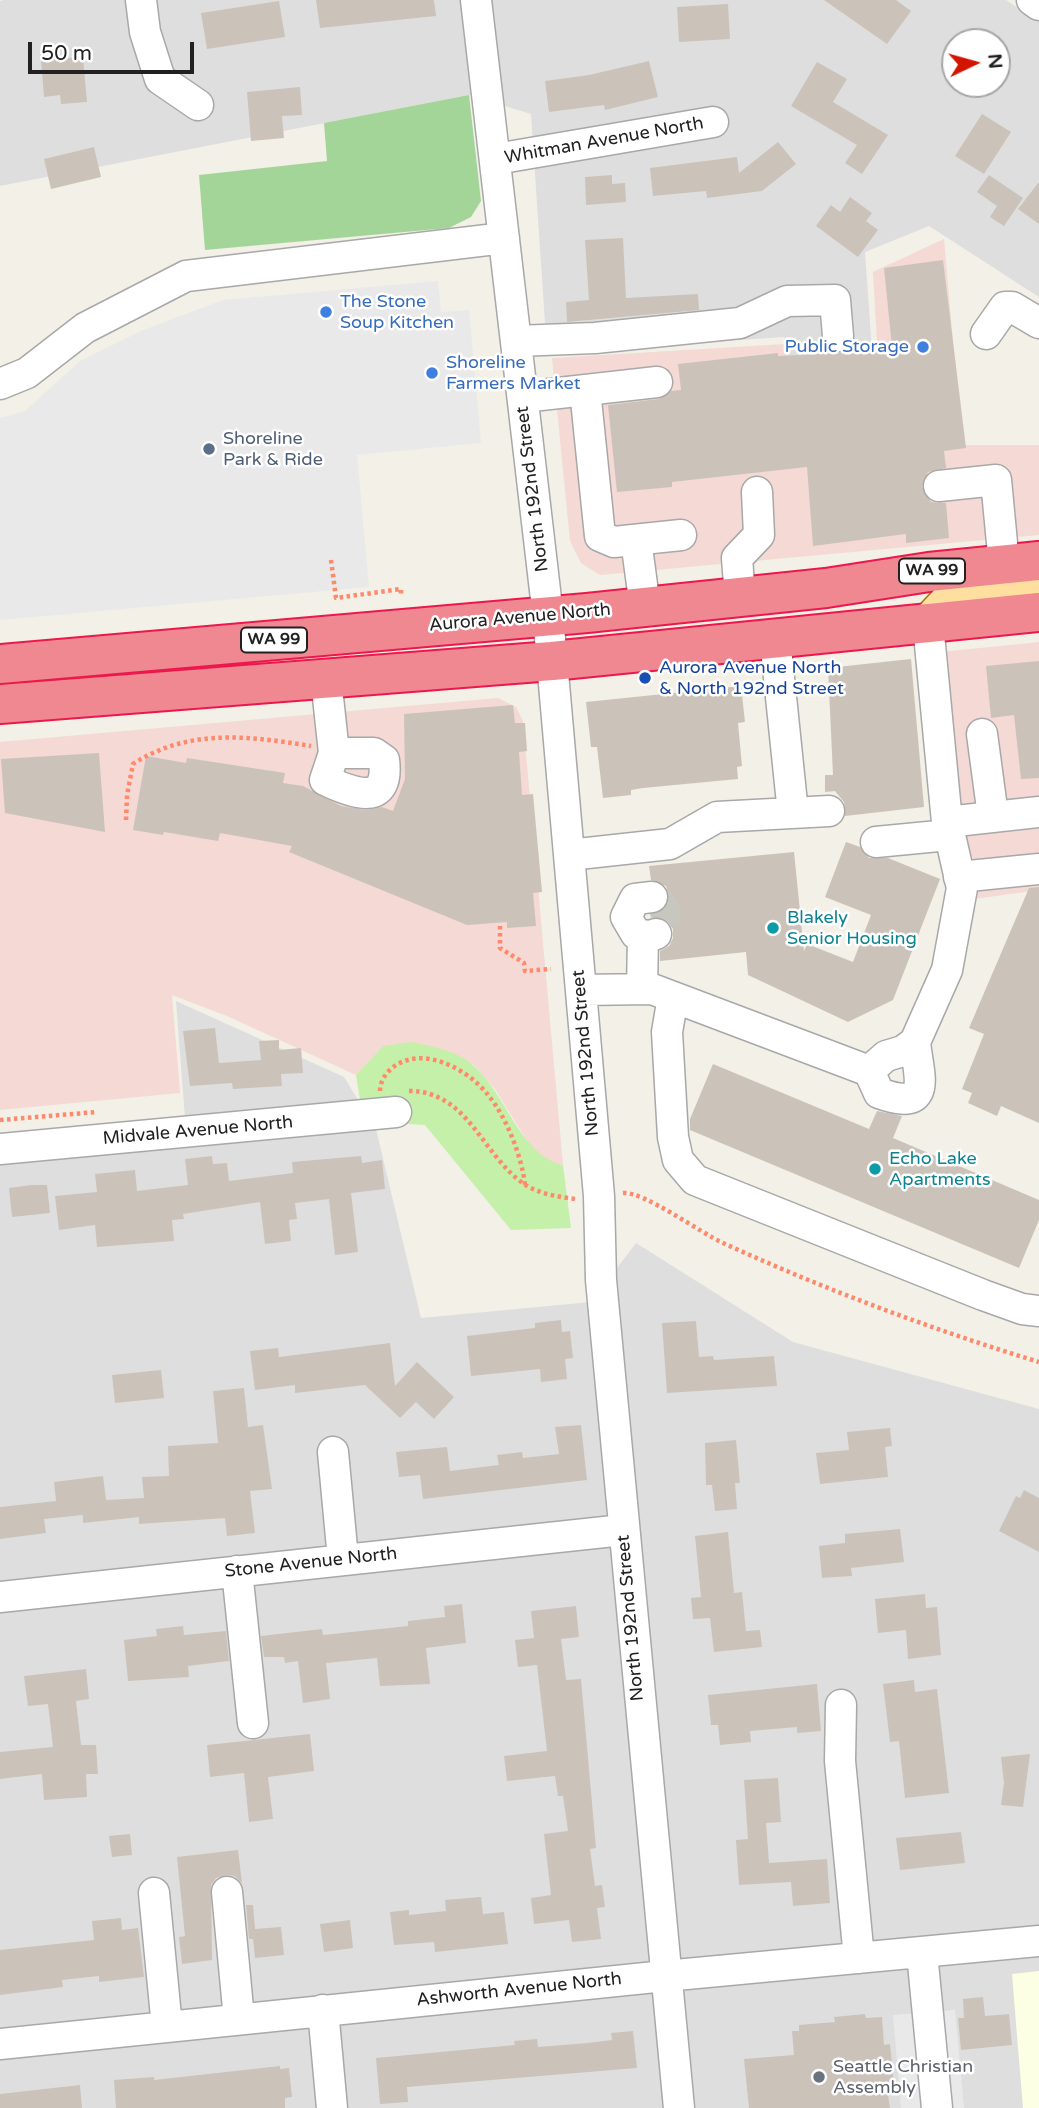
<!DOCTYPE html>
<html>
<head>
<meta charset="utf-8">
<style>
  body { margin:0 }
  #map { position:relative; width:1039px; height:2108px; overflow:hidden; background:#f2f0e7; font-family:"Varela Round",sans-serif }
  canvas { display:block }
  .north { position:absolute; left:941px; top:28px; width:70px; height:70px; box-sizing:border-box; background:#fff; border:2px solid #a6a6a6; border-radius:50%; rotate:85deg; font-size:19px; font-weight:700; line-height:28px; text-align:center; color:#212121 }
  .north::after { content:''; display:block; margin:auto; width:24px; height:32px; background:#d21500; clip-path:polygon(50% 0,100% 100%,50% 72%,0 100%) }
  .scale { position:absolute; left:28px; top:42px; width:166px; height:32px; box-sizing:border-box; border:4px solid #212121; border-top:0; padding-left:9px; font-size:21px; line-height:24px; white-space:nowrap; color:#212121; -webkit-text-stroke:5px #fff; paint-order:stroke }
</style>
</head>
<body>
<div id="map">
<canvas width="1039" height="2108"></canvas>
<div class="north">N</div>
<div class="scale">50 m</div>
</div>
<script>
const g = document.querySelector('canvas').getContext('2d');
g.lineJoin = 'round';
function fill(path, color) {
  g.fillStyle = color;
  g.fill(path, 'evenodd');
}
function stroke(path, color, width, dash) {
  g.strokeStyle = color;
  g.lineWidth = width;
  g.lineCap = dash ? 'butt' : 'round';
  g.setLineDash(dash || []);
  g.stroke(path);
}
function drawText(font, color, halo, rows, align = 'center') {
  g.font = font + ' "Varela Round",sans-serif';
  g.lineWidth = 5;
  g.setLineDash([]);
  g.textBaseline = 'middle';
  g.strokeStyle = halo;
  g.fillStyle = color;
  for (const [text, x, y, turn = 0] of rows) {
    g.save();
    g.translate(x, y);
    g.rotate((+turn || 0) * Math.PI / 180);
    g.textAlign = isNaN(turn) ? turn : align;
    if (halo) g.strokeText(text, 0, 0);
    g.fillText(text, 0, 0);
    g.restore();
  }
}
fill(new Path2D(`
  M4,0H1006L1039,22V297L929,226L865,252L876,407L799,415L784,337L547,353L531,114L469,95L0,186V1ZM955,42H997V84H955Z
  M176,1001L344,1077L376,1129L421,1318L591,1302L636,1243L793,1342L1039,1409V2108H0V1164L187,1144Z`), '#dfdede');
fill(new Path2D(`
  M944,239L962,445H1039V535L600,575L581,563L570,541L552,358L786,344L794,421L881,412L873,272Z
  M1039,642V890L974,899L921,654Z
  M498,698L516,707L523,721L563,1165L547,1161L532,1149L495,1089L474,1065L383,1046L356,1075L227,1016L172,995L180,1093L0,1110V742Z`), '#f4d9d5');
fill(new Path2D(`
  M1039,1971V2108H1023L1012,1974Z`), '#fcffe3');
fill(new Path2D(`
  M411,1042C432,1046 459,1051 475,1067C508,1097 519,1154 563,1165L571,1228L511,1230L425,1125L395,1123L361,1106L356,1075L383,1046Z`), '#c5f0a9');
fill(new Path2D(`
  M469,95L481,201L471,217L449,228L205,250L199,175L327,161L324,123Z`), '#a4d598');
fill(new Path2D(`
  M438,281L441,312L469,310L481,443L357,455L369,587L0,620V418L25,411L80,361L141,331L223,300Z
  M955,2010L964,2108H901L893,2015Z`), '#e9e9e9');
fill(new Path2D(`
  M316,0H434L436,16L320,28Z
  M824,0H896L911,11L887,44Z
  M279,1L285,37L207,49L201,13Z
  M728,4L730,39L679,42L677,7Z
  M83,57L87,102L61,104L60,95L44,97L41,60Z
  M649,61L658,97L605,110L604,105L549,112L545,81L589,75Z
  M817,62L847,79L833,102L888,135L862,174L845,163L857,145L791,106Z
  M300,87L302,115L282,116L284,138L251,141L247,92Z
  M982,114L1011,132L984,174L955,156Z
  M778,142L796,164L762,191L707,198L706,191L653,196L650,168L737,157L739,173Z
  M94,147L101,177L51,189L44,159Z
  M612,175V184L625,183L626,202L586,205L585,177Z
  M989,175L1023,198L1004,226L990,217L997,206L977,192Z
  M1039,182V224L1018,209Z
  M850,197L872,213L866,221L878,230L858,257L816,226L831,205L840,212Z
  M623,238L626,298L698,294L699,310L567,322L566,302L589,300L585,240Z
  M943,260L966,448L944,451L946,468L928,472L922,487L931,502L946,503L949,538L906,543V534L813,546L807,467L672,482V487L617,492L608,405L659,399L671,391L681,390L678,364L778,353V356L839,353L892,347L884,268Z
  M911,659L924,807L845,816L844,802L835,791L825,792V775H833L828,668Z
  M1039,661V778L1021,779L1014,715L991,718L986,666Z
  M741,686L745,722L738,723L742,766L737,767L738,779L643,788L631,790V795L603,798L597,747H591L586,702Z
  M513,705L515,723H525L527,751L519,752L522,795L533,794L542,892L533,893L536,926L507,928V922L467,925L289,852L292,846L220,833L218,841L164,832L163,835L133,830L146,756L186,763L187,758L285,773L283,783L303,786L341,806L366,810L382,807L393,811L405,779L404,714Z
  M99,753L105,832L5,813L1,759Z
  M846,842L860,847L869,858H888L940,879L893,1000L848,1022L748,975L746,952L660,961V951L669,946L673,938V929L667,921L654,914L663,911L669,896L666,886L651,880L649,866L794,852L804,951L807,944L853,962L871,915L825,897Z
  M1039,887V1123L1001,1106L997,1116L968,1103L972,1093L962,1089L984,1034L969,1028L1029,888Z
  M215,1028L219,1063L261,1060L259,1041L279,1040V1050L301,1048L303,1073L281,1074L282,1086L233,1089L232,1083L190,1086L183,1031Z
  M713,1064L869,1129L877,1111L902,1116L893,1138L1039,1200V1220L1019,1268L690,1130V1119Z
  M212,1156L213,1164L227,1163L229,1181L293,1173L292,1162L361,1156L362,1163L382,1160L385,1189L351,1193L358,1252L335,1255L329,1199L295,1203L297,1219L289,1220L291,1241L265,1244L260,1202L183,1214L184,1219L172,1220L174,1241L97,1247L95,1225L59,1230L55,1196L97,1192L95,1174L135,1170L137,1191L188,1185L185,1159Z
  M32,1185H47L50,1213L12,1217L9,1188Z
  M561,1320L562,1332L570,1331L573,1358L565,1359L567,1379L541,1382L540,1369L471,1376L467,1336L535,1328V1323Z
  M696,1321L699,1357L713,1356L714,1360L774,1356L777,1386L667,1393L662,1323Z
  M390,1343L395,1386L417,1362L454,1397L434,1419L416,1402L400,1418L365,1385L295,1393V1385L255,1390L250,1351L278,1348L279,1357Z
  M161,1370L164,1398L115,1403L112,1375Z
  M244,1388L248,1427L263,1425L272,1489L250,1491L255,1533L227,1536L225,1518L139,1524V1517L83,1523V1515L44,1519L46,1533L0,1539V1507L56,1501L54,1482L103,1476L106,1500L144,1498L142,1477L169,1476L168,1446L218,1443L213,1391Z
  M581,1425L587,1480L423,1499L420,1475L399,1477L396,1452L447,1447L450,1471L499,1465L497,1455L522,1452L523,1458L559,1454L555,1427Z
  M890,1428L892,1446L885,1447L888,1477L820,1484L816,1453L849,1450L847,1432Z
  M736,1440L740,1483H735L737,1509L715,1511L712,1485H706L705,1443Z
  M1024,1490L1039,1498V1552L999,1531L1016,1496L1020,1498Z
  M900,1529L904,1562L851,1568L852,1576L822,1578L819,1546L845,1543V1534Z
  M728,1532L734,1593L742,1592L746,1631L760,1630L762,1647L714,1652L710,1618L693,1619L691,1598L701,1597L695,1536Z
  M925,1594L926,1608L937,1607L941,1655L908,1659L906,1630L878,1633L875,1599Z
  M462,1604L466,1643L426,1648L430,1684L380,1686L377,1658L326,1663L330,1699L303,1703L298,1661L285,1663L284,1657H264L261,1636L322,1629L323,1635L408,1626V1621L445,1617L444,1606Z
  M576,1606L579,1637L561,1639L566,1680L581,1679L596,1848L590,1849L595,1886L602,1885L605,1907L597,1908L601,1939L572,1942L569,1920L534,1924L531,1898L551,1895L544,1834L568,1831L563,1796H558L555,1776L507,1781L504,1756L547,1751L537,1665L518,1667L515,1640L534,1638L531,1611Z
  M183,1626L184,1635L226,1631L229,1661L188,1666L189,1677L128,1681L124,1640L157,1636L156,1629Z
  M86,1669L89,1699L76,1701L81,1745H96L98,1774H86L87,1797L44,1800L42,1774L0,1779V1752L53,1747L48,1704L28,1706L24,1676Z
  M914,1680L915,1692L937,1689L949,1793L905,1798L899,1741L890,1742L883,1684Z
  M817,1684L821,1731L797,1733V1727L750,1731L751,1742L720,1745L718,1725H711L708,1695Z
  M310,1734L314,1771L268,1777L273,1819L249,1822L244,1773L210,1777L207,1745Z
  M1030,1754L1023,1807L1001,1805L1004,1783L1001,1757Z
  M778,1778L781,1822L766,1823L769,1863L827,1859L830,1903L793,1906L791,1882L739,1885L736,1840L748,1839L744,1780Z
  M961,1832L965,1863L900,1870L896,1838Z
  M130,1834L132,1855L112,1857L109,1836Z
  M238,1850L242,1883L235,1876L226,1875L216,1878L211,1885L212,1960L182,1964L179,1937L185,1936L177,1857Z
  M481,1897L483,1914L504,1912L508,1944L435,1952L434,1942L394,1945L390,1912L409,1910V1915L446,1911L445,1900Z
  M246,1905H253L255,1929L281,1927L284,1955L255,1958L253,1939H249Z
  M121,1918L122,1930L138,1928L144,1977L99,1982V1976L62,1980L63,1987L0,1995V1950L94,1940L92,1921Z
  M350,1920L353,1948L324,1952L320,1924Z
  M983,1997L985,2016L1009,2014L1012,2045L961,2050L958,2018H964L963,1999Z
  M865,2014L866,2018L882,2017L884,2045L890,2044L895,2094L888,2095L890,2108H749L744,2059L794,2055L792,2031H799V2025L835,2022L834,2017Z
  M633,2031L637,2068L407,2087L408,2102L380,2104L376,2058L515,2045L514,2041L537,2039L538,2047L588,2043L612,2040L611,2033Z
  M280,2066V2069L289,2068L292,2097L285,2098V2108H116L114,2080L154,2077V2080Z
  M80,2085L82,2108H0V2094Z`), '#cbc3b9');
stroke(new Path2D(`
  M652,897C668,906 671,922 656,934`), '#c8c7bf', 30, [30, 15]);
const minor = new Path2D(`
  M141,0L145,32L160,79L198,105
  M476,0L548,616L599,1196L601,1280L679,2108
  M1032,0L1039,5
  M496,159L713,122
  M986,334L1005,307H1012L1039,323
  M516,341L595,338L740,323L787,301L835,300L838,336
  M0,384L27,373L85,328L186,276L504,238
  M585,390L600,536L614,542L681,535
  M523,397L657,382
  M939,486L996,480L1004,564
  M636,540L645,607
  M740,597L737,558L759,535L757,492
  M775,639L793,813
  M326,679L334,753L325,780C354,794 390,807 384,760L374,753H334
  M982,734L993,816
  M947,822L1039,812
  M876,842L949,835
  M569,855L670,844L717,817L829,811
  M959,877L1039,869
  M652,897L635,899L626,917L636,934L650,936L656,934
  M642,989L643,936
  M581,990L652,989L869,1071L879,1093C935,1114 918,1074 915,1042
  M673,997L667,1032L673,1137L678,1160L695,1180L983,1295L1022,1309L1039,1311
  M869,1071L886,1056L903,1051L915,1042L947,970L962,888L947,822L928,624
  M0,1149L396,1112
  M333,1452L343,1559
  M237,1571L253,1723
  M0,1597L623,1530
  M841,1705L840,1761L859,1958
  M227,1892L239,2019
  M154,1893L167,2027
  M922,1953L937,2108
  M323,2010L332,2108
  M0,2044L665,1976L1039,1941`);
const major = new Path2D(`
  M928,624L958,592L1039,584`);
const highway = new Path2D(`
  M0,664L587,613L826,588L929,572L1039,561
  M0,704L552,661L1039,612`);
stroke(minor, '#a8a8a8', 33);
stroke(major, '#9e7900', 40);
stroke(highway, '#ec184c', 42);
stroke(new Path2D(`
  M331,560L336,598L401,589V595
  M126,820L127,795L133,764C188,728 250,736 311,746
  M500,926V948L524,963L525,971L551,969
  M380,1091C380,1082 385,1074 392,1068C422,1044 468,1069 488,1095C506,1116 522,1157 525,1185
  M409,1091C468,1091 482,1155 524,1184C539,1194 559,1197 576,1199
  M0,1120L97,1112
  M623,1193C643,1191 701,1233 723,1243C826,1290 931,1329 1039,1362`), '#ff896b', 4.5, [3.5, 3.5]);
stroke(minor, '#fff', 30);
stroke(major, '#ffdf9f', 37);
stroke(highway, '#f08891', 38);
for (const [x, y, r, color] of [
  [326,312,7,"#3f7fe0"],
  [923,347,7,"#3f7fe0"],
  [432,373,7,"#3f7fe0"],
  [209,449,7,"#5c6f8a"],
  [645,678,7,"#1a4fb4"],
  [773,928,7,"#0f9aa8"],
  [875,1169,7,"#0f9aa8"],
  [819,2077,7,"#6b7280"]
]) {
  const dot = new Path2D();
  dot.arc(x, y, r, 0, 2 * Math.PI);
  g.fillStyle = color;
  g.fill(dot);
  stroke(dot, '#fff', 2.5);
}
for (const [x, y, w] of [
  [932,571,66],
  [274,640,66]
]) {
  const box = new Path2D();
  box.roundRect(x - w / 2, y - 12.5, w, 25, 5);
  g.fillStyle = '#fff';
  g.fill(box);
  stroke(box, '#212121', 2);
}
drawText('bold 16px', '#212121', null, [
  ["WA 99",932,571],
  ["WA 99",274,640]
]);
drawText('18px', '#212121', '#fff', [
  ["Whitman Avenue North",604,141,-10],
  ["North 192nd Street",533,489,-97],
  ["Aurora Avenue North",520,618,-5],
  ["North 192nd Street",586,1053,-95],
  ["Midvale Avenue North",198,1131,-5],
  ["Stone Avenue North",311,1563,-6],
  ["North 192nd Street",631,1618,-95],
  ["Ashworth Avenue North",519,1990,-6]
]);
drawText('18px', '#366cbe', '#fff', [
  ["The Stone",340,302],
  ["Soup Kitchen",340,323],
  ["Public Storage",909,347,"right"],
  ["Shoreline",446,363],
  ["Farmers Market",446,384]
], 'left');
drawText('18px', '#4e5e75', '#fff', [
  ["Shoreline",223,439],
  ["Park & Ride",223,460]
], 'left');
drawText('18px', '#164399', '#fff', [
  ["Aurora Avenue North",659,668],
  ["& North 192nd Street",659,689]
], 'left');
drawText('18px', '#0d838f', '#fff', [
  ["Blakely",787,918],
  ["Senior Housing",787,939],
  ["Echo Lake",889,1159],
  ["Apartments",889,1180]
], 'left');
drawText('18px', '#5b616d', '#fff', [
  ["Seattle Christian",833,2067],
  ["Assembly",833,2088]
], 'left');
</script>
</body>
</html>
